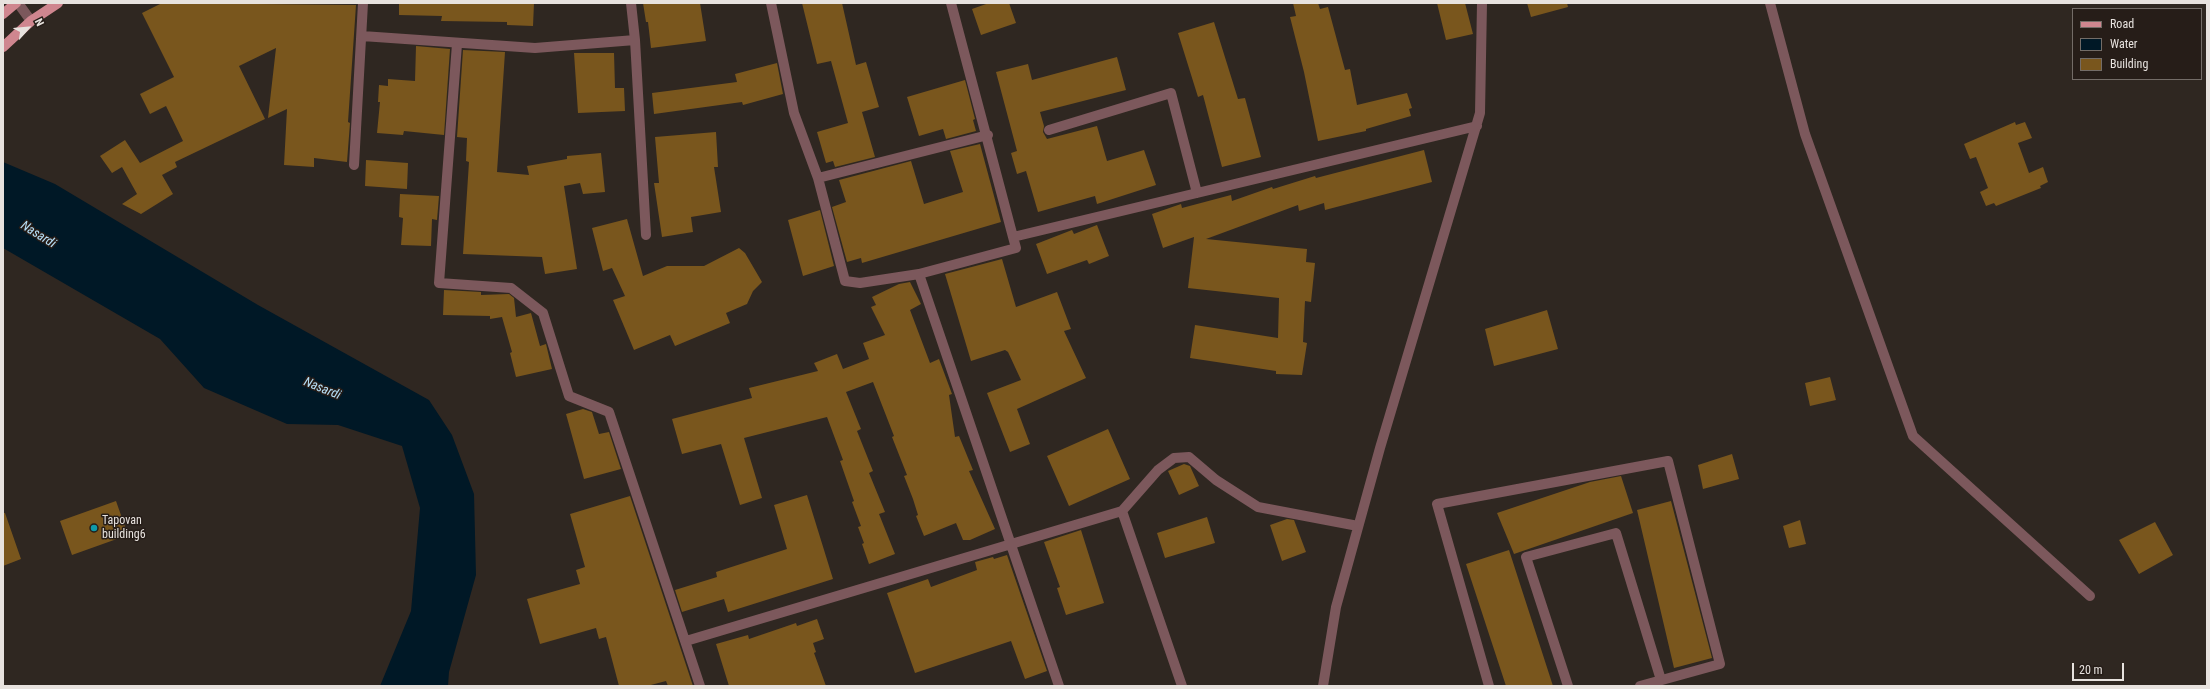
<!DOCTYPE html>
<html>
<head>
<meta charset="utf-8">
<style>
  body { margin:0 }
  #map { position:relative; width:2210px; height:689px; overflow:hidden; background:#2f2721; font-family:"Roboto Condensed",sans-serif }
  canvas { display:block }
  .frame { position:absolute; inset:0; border:4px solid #e7e2de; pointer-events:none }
  .legend { position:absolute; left:2072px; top:8px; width:130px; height:72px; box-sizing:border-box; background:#261d18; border:1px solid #736c67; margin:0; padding:5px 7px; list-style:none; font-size:12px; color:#e7e2de }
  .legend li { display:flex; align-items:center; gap:8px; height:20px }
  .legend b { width:20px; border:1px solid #736c67 }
  .north { position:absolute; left:8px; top:8px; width:40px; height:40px; -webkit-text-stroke:3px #261d18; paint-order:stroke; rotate:63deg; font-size:11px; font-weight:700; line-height:16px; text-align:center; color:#e7e2de }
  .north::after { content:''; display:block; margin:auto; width:14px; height:18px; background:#e7e2de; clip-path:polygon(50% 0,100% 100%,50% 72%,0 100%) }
  .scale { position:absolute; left:2072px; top:663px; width:52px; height:18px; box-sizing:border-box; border:2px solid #e7e2de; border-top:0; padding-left:5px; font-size:12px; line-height:14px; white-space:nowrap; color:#e7e2de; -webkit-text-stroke:3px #261d18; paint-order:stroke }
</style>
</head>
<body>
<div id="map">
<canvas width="2210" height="689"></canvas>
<div class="frame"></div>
<ul class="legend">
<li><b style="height:5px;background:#cf868f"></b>Road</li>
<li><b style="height:11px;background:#001826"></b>Water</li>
<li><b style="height:11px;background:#79561d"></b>Building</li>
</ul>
<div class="north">N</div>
<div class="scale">20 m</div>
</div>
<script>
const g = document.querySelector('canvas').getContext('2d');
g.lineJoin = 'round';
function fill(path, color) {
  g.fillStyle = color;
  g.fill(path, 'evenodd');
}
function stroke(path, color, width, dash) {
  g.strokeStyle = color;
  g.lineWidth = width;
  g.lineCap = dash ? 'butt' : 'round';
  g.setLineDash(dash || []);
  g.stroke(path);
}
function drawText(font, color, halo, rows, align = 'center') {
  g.font = font + ' "Roboto Condensed",sans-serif';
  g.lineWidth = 3;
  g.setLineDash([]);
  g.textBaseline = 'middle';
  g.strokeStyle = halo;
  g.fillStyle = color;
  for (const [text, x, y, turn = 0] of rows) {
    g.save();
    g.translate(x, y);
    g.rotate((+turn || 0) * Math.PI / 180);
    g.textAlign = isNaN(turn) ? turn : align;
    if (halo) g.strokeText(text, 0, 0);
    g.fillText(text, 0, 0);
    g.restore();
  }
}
fill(new Path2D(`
  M3,162L55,184L258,305L429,400L452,435L474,494L476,575L449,672L448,686H380L411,611L420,508L402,446L338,425L287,424L204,388L160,339L3,248Z`), '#001826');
fill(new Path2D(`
  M162,3L356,5L348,122L350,123L347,162L314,158V167L284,165L287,109L268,118L276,48L239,66L265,119L175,162L177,167L162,175L173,194L141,214L122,204L137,194L122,167L112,173L100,156L125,140L140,163L183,141L166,106L150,114L140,94L174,77L142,13Z
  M399,3H534L533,26L507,25V22L441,21L442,16L399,15Z
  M643,3H700L706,41L651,48L648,22H646Z
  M802,3H842L856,65L866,62L879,107L862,112L875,157L835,167L833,161L826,163L817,132L848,123L831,61L817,64Z
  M989,3H1009L1016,23L981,35L972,9Z
  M1293,3H1318L1320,9L1328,7L1345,70L1350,69L1357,105L1407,93L1412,108L1409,109L1411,116L1366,129V131L1318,141L1304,72L1290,17L1296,16Z
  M1437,3H1465L1473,34L1446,40Z
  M1527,3H1567L1568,7L1531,17Z
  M1214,22L1238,99L1245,98L1261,157L1222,167L1203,95L1198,97L1178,33Z
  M416,46L450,49L444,135L404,131L403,135L377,133L380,102H378L379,85L388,86V79L415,81Z
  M463,50L505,52L497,172L529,175L527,166L567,159V156L601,153L605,192L583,194L580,183L564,186L577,269L545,274L542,257L463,254L469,162L466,161L467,138L457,137Z
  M574,53H614L615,88H624L625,111L578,113Z
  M1117,57L1126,90L1040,112L1044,126L1043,132L1047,139L1097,126L1107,161L1144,150L1156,185L1097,204L1095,196L1038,212L1026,171L1017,174L1011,153L1017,151L996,72L1028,64L1032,80Z
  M777,63L783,94L743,105L742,102L654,114L652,93L737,82L735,74Z
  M965,80L975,119L973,120L976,131L946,139L943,129L919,136L907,97Z
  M2015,122L2016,125L2025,122L2032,138L2018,143L2029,173L2043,167L2048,182L2040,186L2041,188L1996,206L1994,203L1986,206L1980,192L1988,188L1976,157L1970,159L1964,144Z
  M716,132L718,167H714L721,212L691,217L693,232L662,237L654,183H659L655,137Z
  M980,144L1001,222L862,263L861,258L847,262L832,207L846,202L839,180L911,161L924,204L963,192L950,151Z
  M1424,150L1432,182L1325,210L1324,203L1299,211L1298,205L1206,239L1307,249L1306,262L1315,263L1311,302L1305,301L1303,342L1307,343L1302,375L1276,374V371L1190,358L1195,325L1278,338L1279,298L1188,288L1194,237L1163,248L1152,214L1181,204L1182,208L1231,195L1232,201L1272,187L1273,189L1315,176L1316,178Z
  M366,160L408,163L407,189L365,186Z
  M400,194L439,196L437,220L432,219L431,246L401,245L403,218L399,217Z
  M820,210L834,266L803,276L788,220Z
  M627,219L643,276L667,266H704L739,248L745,253L762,282L753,291L747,304L726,313L730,323L675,346L670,335L634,350L613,300L625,296L612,268L603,271L592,228Z
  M1097,225L1109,256L1089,264L1087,260L1047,274L1036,244L1072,230L1074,234Z
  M1002,259L1016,307L1057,292L1071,329L1064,331L1086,378L1017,409L1030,444L1010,452L987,393L1021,380L1008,352L1005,350L971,361L945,274Z
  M910,282L921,304L910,310L930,363L939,359L952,394L949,395L955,437L959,436L973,470L969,471L995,529L970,540H963L956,523L924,536L916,516L918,515L913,499L904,476L907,475L892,437L894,436L873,382L846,392L861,429L857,431L873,471L869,473L885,512L879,514L895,554L869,564L862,544L864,543L858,527L861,526L852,502L854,501L840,461L843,460L827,417L744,438L762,498L740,505L721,444L682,454L672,419L752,398L749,388L818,371L814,363L837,354L843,369L869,359L863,343L885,335L871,307L876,305L872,297L899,284Z
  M444,290L481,292V295L509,294L514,298L516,317L531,313L540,346L546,344L552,369L516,377L510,353L512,352L502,317L490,319V316L443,315Z
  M1547,310L1558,349L1494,366L1485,329Z
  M1830,377L1836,400L1810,406L1805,383Z
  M583,409L592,412L599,434L609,432L621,469L584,479L566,414Z
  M1108,429L1130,479L1069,506L1047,456Z
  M1732,454L1739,479L1703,489L1698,465Z
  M1184,464L1190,466L1199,486L1179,495L1168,471Z
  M1621,476L1633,513L1514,554L1497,513L1590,482Z
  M807,495L833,579L728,612L724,599L682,612L675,590L717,577L716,572L787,549L774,505Z
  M630,496L693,686H668L666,681L647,686H619L606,637L599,639L596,628L540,644L527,599L580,584L576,570L585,567L570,514Z
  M116,501L128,535L72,555L60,521Z
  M1671,501L1712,658L1674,668L1637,510Z
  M3,513H5L21,559L3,566Z
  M1207,517L1215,543L1165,558L1157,533Z
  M1287,519L1294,520L1306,552L1282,561L1270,525Z
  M1800,520L1806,544L1789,548L1783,526Z
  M2155,522L2173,555L2139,574L2119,540Z
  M1081,530L1104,603L1066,615L1057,588L1060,587L1044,542Z
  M1509,550L1553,686H1506L1466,564Z
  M1007,555L1047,671L1025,679L1011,641L915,673L887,593L928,579L931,587L977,570L975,562L993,557L994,559Z
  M817,619L824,639L813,643L816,652L814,653L826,686H729L716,644L748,635L749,639L796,623L797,626Z`), '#79561d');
stroke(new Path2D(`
  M18,3L31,21
  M771,3L794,113L818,178L845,281L860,283L919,274
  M951,3L1013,237L1477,126
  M1770,3L1805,134L1913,436L2090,596
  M362,36L535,48L635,40L631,3
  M635,40L646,235
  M457,44L439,283L511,288L543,313L569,396L609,412L700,686
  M1049,130L1171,93L1197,193
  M354,165L363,3
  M818,178L988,135
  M1013,237L1016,248L919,274L1059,686
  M1122,511L1158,470L1174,458L1189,457L1216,480L1258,507L1358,526
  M686,641L1122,511L1182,686
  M1323,686L1336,607L1380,448L1480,113L1482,3
  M1489,686L1437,504L1668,461L1720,664L1640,686
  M1568,686L1526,557L1616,533L1661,680`), '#7c585c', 10);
stroke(new Path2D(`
  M3,14L16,3
  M3,47L31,21L58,3`), '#cf868f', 10);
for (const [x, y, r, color] of [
  [94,528,4,"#0f9aa8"]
]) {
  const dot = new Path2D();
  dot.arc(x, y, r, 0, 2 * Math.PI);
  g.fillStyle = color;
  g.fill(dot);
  stroke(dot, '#261d18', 1.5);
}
drawText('12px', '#e7e2de', '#261d18', [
  ["Tapovan",102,521],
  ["building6",102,535]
], 'left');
drawText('italic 13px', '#b7e0f8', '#261d18', [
  ["Nasardi",38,235,32],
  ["Nasardi",322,389,22]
]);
</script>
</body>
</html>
